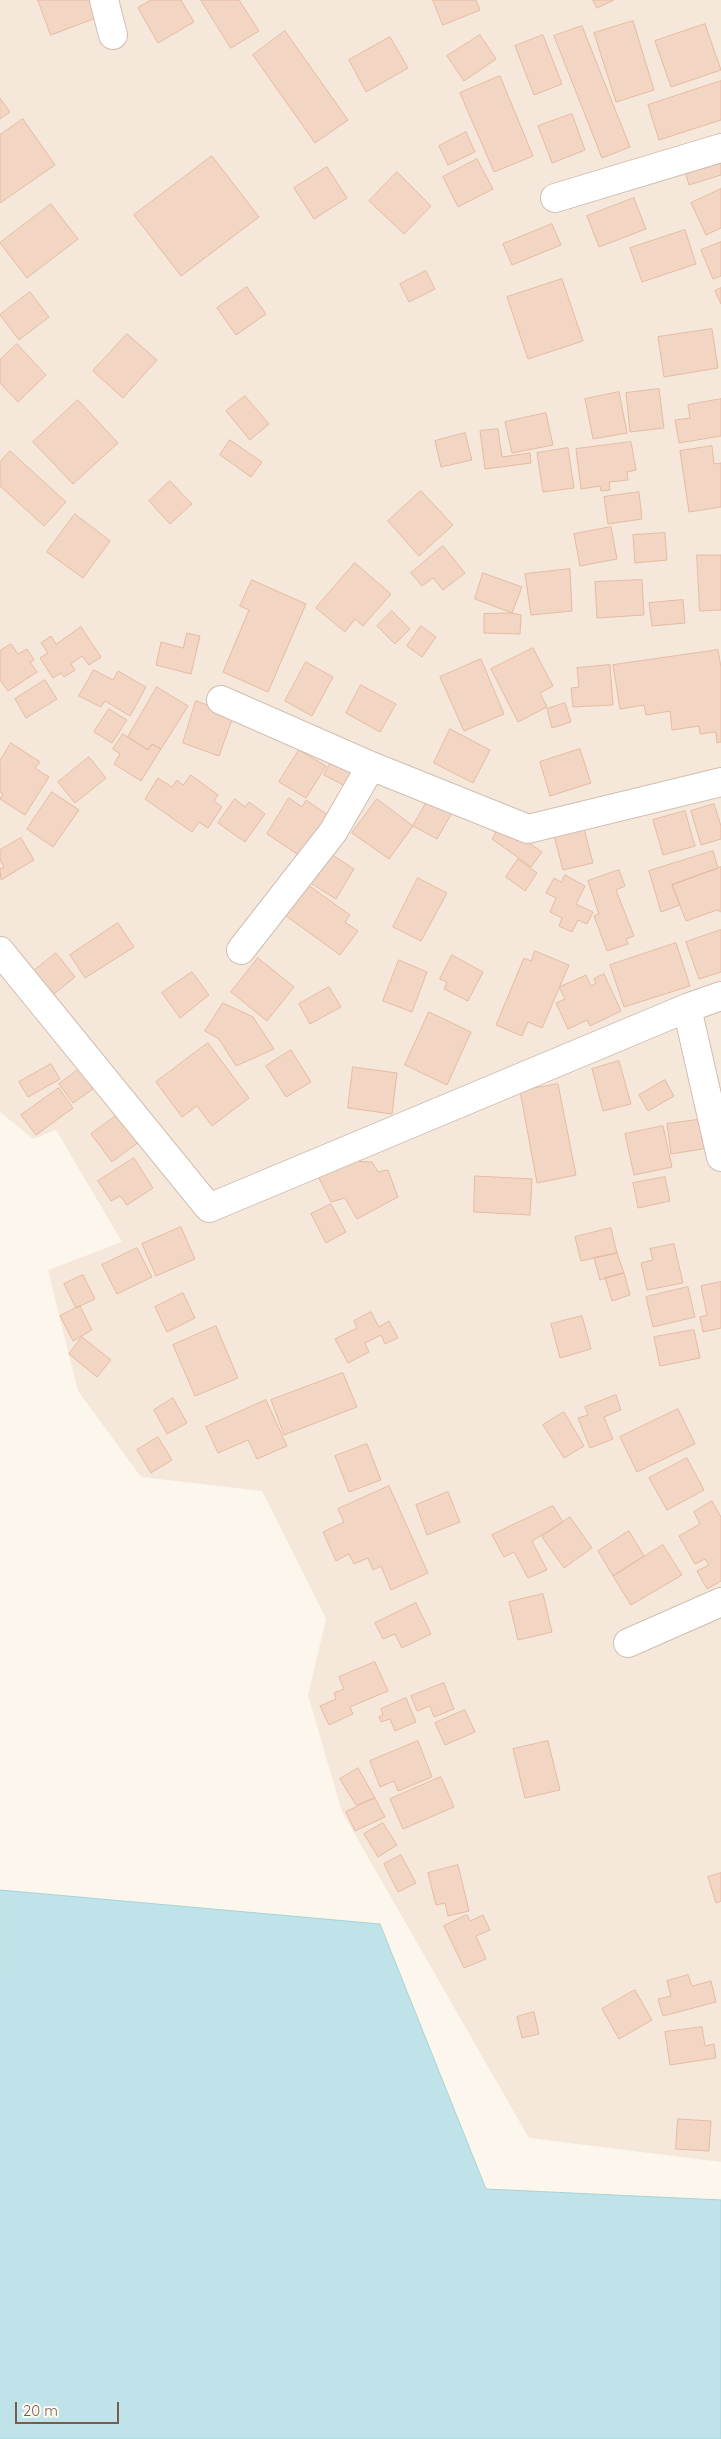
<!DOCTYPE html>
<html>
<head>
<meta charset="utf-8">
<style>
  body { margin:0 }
  #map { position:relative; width:721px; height:2439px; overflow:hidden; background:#fdf6ec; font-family:Quicksand,sans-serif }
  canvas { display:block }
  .scale { position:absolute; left:15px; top:2402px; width:104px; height:22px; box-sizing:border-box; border:2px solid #7a5c4d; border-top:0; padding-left:6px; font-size:15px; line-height:18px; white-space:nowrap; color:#7a5c4d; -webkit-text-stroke:4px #fffaf3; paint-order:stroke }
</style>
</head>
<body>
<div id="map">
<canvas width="721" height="2439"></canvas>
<div class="scale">20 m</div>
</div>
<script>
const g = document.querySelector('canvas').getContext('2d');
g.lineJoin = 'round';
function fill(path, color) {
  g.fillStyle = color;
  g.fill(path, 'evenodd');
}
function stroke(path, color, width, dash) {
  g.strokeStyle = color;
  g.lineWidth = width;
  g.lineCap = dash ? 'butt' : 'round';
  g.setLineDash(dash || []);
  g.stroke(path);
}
fill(new Path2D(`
  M0,0H721V2162L529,2138L342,1812L308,1695L326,1619L262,1491L141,1477L78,1391L48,1270L122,1242L56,1130L33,1139L0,1112Z`), '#f5e8da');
const water = new Path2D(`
  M0,1890L380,1924L486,2189L721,2200V2439H0Z`);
fill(water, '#bfe3e8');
stroke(water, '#a5d3da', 1);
const building = new Path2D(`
  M38,0H89L96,18L51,35Z
  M151,0H181L194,22L158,43L138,8Z
  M201,0H239L259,31L231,48Z
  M433,0H476L480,10L443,25Z
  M593,0H614L597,8Z
  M633,21L654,90L616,102L594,33Z
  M705,24L721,70L671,87L655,41Z
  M582,26L630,147L602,158L554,36Z
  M285,31L348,120L315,143L253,55Z
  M480,35L496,59L464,81L447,56Z
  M543,35L562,84L534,95L515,46Z
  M390,37L408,68L366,92L349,60Z
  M500,76L533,156L494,172L460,93Z
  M721,81V120L659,140L648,105Z
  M0,98L10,112L0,119Z
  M572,114L585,150L552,163L538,126Z
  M23,119L55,165L0,203V135Z
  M466,132L475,152L448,165L439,146Z
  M721,148V175L689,185L682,161Z
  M212,156L259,217L181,276L134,215Z
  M477,159L493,189L458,207L443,177Z
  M327,167L347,198L314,219L294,188Z
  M397,172L431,206L404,234L369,201Z
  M721,189V228L706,235L691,203Z
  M634,198L646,229L599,247L587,216Z
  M51,204L78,239L27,278L0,243Z
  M552,224L561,245L512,265L503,244Z
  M685,230L696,264L642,282L630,248Z
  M721,242V276L713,279L701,250Z
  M426,271L435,289L409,302L400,284Z
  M562,279L583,341L528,359L507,297Z
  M247,287L266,314L236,335L217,308Z
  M721,288V304L715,291Z
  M30,292L49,317L19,340L0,315Z
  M712,329L718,368L664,377L658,337Z
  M127,334L157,360L123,398L93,371Z
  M17,344L46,375L18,402L0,383V360Z
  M659,389L664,428L630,432L626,393Z
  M619,392L627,433L593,439L585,399Z
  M245,396L269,424L250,440L226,411Z
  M721,399V436L679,443L675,420L690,418L688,405Z
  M78,400L118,443L73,484L33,442Z
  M546,413L553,445L512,453L505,422Z
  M498,429L502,457L530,453L531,463L485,469L480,431Z
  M465,433L472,460L441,467L435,441Z
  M230,440L262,462L251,477L220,455Z
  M631,442L636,470L627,472L628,480L609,482L610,490L601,491L600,486L581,489L576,449Z
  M712,446L714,464L721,463V507L689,512L680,451Z
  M568,448L574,488L543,492L537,453Z
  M10,451L66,502L44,526L0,486V462Z
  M170,481L192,504L170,524L149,501Z
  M421,491L453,525L419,556L388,521Z
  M639,492L642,519L608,524L604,497Z
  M75,514L110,541L83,578L47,552Z
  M611,527L617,559L580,566L574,534Z
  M665,533L667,560L635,563L633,535Z
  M443,546L465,573L443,590L433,578L422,586L411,573Z
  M697,555H721V610L700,611Z
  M355,563L391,594L363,626L355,619L345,632L316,608Z
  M570,569L572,611L531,615L525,574Z
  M483,573L522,587L512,613L475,599Z
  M252,580L306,604L268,692L223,672L249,610L240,606Z
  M642,580L644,615L597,618L595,582Z
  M683,600L685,623L652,626L649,603Z
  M392,611L410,629L395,644L377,626Z
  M512,613L521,615L520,634L484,633V614Z
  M421,626L436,637L422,657L407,646Z
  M81,627L101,657L89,665L82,656L71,664L75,670L64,677L61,673L53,678L40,658L48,653L41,643L51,636L56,644Z
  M187,633L200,636L191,674L156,665L161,642L183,648Z
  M11,644L18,654L27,649L34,660L30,662L37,672L8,691L0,680V651Z
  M533,648L553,686L540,693L547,707L518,722L491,669Z
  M718,650L721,667V742L717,743L716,732L700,734L699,726L672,730L670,711L646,715L644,705L620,709L613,665Z
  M481,659L504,714L464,731L440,677Z
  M306,662L333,677L312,716L285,701Z
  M610,665L613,705L573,707L571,688L579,687L577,668Z
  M94,670L113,680L118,671L146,687L130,716L105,701L101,707L79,696Z
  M45,680L57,699L26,718L15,699Z
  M361,685L396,704L380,732L346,713Z
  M157,687L188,706L161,749L152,744L148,750L128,737Z
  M196,701L234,714L219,756L183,743Z
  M565,703L571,722L552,728L547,709Z
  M109,709L127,720L112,743L94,732Z
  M450,729L490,750L473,783L434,763Z
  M123,734L148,750L152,744L161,749L141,781L114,764L120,754L113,749Z
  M11,743L40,762L35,768L49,777L25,815L0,799L3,794L0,792V761Z
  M580,749L591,783L550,796L540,762Z
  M299,750L326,766L306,798L279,782Z
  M335,754L356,765L345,786L324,775Z
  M89,757L106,778L75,803L58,782Z
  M191,775L218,795L214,801L222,807L208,828L199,822L192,832L145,799L158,778L172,787L177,780L183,785Z
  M52,792L79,810L53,847L27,829Z
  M289,798L302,807L306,800L332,818L300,856L267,834Z
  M429,798L453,811L437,839L413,826Z
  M235,799L245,807L249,802L265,814L245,842L218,823Z
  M377,799L413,826L389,859L352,833Z
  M714,804L721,826V839L701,845L691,811Z
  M685,811L695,846L663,855L653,820Z
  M489,815L542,852L531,867L492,839L496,833L483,824Z
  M582,821L593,863L563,870L552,828Z
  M21,838L34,860L1,880L0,869L4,867L0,860V850Z
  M713,851L718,868L672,885L680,905L661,912L649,871Z
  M328,852L354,869L336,899L309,882Z
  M518,859L537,873L525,891L506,877Z
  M721,867V912L717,910L686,921L672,885Z
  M619,870L625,886L616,890L634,936L626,939L628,944L607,951L594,916L599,914L588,881Z
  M565,875L585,886L576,904L593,912L587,924L578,920L572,932L559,926L562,918L550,912L556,898L546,893L554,878L561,882Z
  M418,878L447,893L421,941L393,927Z
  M304,882L350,915L345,922L358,931L340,955L282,913Z
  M118,923L134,947L85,978L70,955Z
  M721,930V972L699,979L686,942Z
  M676,943L690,986L624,1007L610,965Z
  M535,951L569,965L542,1028L528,1022L522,1036L496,1025L524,958L531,961Z
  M56,953L75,977L44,1002L25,978Z
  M452,955L483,972L468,1001L444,989L447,982L440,979Z
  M258,958L294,987L267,1021L231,992Z
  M399,960L427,972L412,1012L383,1001Z
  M192,972L209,995L180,1018L162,993Z
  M604,974L621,1011L590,1026L587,1020L568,1029L556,1003L565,999L559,987L586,975L591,986L596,983L594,979Z
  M329,987L341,1007L310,1024L299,1004Z
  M223,1003L253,1017L274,1049L236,1066L219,1039L205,1031Z
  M429,1012L471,1032L447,1085L405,1065Z
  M208,1043L249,1098L212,1126L197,1106L182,1117L156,1082Z
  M291,1050L311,1082L286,1097L266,1066Z
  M619,1061L631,1104L603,1111L592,1069Z
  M51,1064L60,1079L28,1097L19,1082Z
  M353,1067L397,1073L392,1114L348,1108Z
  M79,1069L93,1089L73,1103L59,1084Z
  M665,1080L674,1096L648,1111L639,1095Z
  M558,1084L576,1175L537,1183L520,1091Z
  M59,1088L73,1108L36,1135L21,1115Z
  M124,1110L144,1138L112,1162L91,1134Z
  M711,1118L715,1147L671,1154L667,1124Z
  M663,1126L672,1167L634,1175L625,1134Z
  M134,1158L153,1188L127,1205L120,1196L111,1201L98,1181Z
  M328,1160L372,1162L378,1172L388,1170L398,1197L357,1219L345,1198L331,1202L319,1178L327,1173Z
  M475,1176L532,1179L530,1215L474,1212Z
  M665,1177L670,1201L638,1208L633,1183Z
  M331,1204L346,1232L326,1243L311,1214Z
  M181,1227L195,1259L156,1276L142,1244Z
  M611,1228L617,1253L581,1261L575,1237Z
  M674,1244L683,1283L647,1290L641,1263L653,1260L650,1249Z
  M137,1248L152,1277L117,1294L102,1265Z
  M617,1253L624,1273L600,1280L594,1258Z
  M624,1273L630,1295L612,1301L605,1278Z
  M83,1275L95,1299L76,1308L64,1284Z
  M721,1282V1328L703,1332L700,1317L707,1315L701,1286Z
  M688,1287L695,1317L653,1327L646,1297Z
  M183,1293L195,1318L167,1332L155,1307Z
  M80,1306L92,1330L73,1341L60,1316Z
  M371,1312L379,1327L389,1321L398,1338L385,1344L381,1335L365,1343L369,1352L348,1363L335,1339L357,1328L354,1321Z
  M582,1316L591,1349L560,1358L551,1324Z
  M216,1326L238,1378L195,1396L173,1345Z
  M694,1330L700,1358L660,1366L654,1337Z
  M82,1337L111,1360L97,1377L69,1354Z
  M343,1373L357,1407L284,1435L271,1400Z
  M616,1395L621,1410L604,1417L613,1439L590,1448L578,1418L588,1415L585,1407Z
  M173,1398L187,1423L167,1434L154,1410Z
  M266,1400L287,1446L257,1459L248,1440L218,1453L206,1427Z
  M678,1409L695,1444L637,1472L620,1437Z
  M564,1412L584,1446L564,1458L543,1425Z
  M158,1437L172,1460L151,1473L137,1450Z
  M367,1444L381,1480L349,1492L335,1456Z
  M687,1458L704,1490L667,1510L649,1478Z
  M389,1486L428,1573L391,1590L381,1566L373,1570L368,1558L354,1564L349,1554L336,1561L323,1532L344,1522L338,1509Z
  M448,1492L460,1522L427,1535L416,1505Z
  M712,1501L721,1517V1581L707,1589L697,1571L709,1565L705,1559L695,1564L679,1536L700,1524L694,1512Z
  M553,1506L563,1522L532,1541L547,1570L528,1578L514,1552L504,1557L492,1535Z
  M570,1517L592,1548L564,1568L542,1537Z
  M629,1531L644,1556L613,1576L598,1551Z
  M663,1545L682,1575L631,1605L613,1576Z
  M543,1594L552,1632L518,1640L509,1602Z
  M416,1603L431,1634L402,1648L395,1634L383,1639L375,1623Z
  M375,1662L388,1691L350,1707L353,1714L329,1725L320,1706L336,1699L334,1693L344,1689L339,1677Z
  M444,1683L454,1709L434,1717L430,1706L417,1711L411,1696Z
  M406,1698L416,1722L395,1731L390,1719L381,1722L379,1717L383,1715L381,1709Z
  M465,1710L475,1732L445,1745L435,1723Z
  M418,1741L432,1777L398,1791L394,1781L380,1787L370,1761Z
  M548,1741L560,1790L525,1798L513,1749Z
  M358,1768L375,1798L356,1805L340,1779Z
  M441,1777L454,1807L403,1829L390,1799Z
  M375,1798L385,1817L355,1831L346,1812Z
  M383,1823L397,1845L378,1857L364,1834Z
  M401,1855L416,1883L398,1892L384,1864Z
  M458,1865L469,1911L448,1916L445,1903L436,1905L428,1873Z
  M721,1873V1901L716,1903L708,1877Z
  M467,1915L470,1921L483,1915L490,1930L476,1936L486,1959L464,1968L444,1926Z
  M688,1975L692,1986L711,1981L716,2002L663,2016L658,1999L671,1996L667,1981Z
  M635,1990L652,2020L619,2039L602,2009Z
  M534,2012L539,2034L522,2038L517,2017Z
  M702,2027L705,2046L714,2044L716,2058L670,2065L665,2032Z
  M678,2119L711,2121L709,2151L676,2149Z`);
fill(building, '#f3d5c3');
stroke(building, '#e6bba3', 1);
const minor = new Path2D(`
  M104,0L113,35
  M555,198L721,148
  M221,700L371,766L528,829L721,782
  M241,950L333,832L371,766
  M0,951L209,1208L687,1008L721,996
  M687,1008L721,1157
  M628,1643L721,1602`);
stroke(minor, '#d1beb0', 30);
stroke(minor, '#fff', 28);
</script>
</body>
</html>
